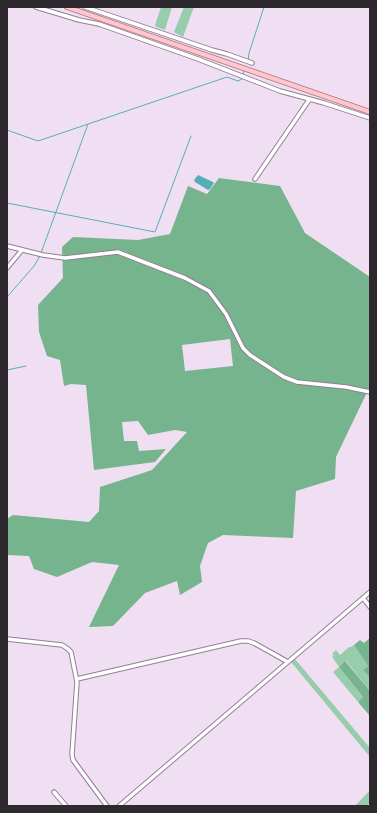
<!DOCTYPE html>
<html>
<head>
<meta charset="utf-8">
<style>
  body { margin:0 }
  #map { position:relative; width:377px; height:813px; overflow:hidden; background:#f0dff3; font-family:"Nunito Sans",sans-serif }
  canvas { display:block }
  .frame { position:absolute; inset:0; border:8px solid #2e282f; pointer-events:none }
</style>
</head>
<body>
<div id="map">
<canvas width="377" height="813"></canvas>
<div class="frame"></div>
</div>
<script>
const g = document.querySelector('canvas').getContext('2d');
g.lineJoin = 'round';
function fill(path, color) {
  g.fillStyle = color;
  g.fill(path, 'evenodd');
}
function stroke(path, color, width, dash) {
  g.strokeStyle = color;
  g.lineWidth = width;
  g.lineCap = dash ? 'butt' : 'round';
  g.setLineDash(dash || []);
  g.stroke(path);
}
fill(new Path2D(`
  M161,7H172L165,30L156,27L155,25Z
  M184,7H194L183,37L174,32Z
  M354,645L368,666L363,670L370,678V691L346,661L339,667L363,697L358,702L333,672L339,667L332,657L334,656L332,654L336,650L340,655L349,647H351Z
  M295,659L370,748V757L291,662Z
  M370,790V803L366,806H355Z`), '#98cdab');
fill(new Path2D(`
  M219,178L280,186L305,233L370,277V386L336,457L335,479L296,491L293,538L223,535L208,543L200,566L202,582L180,595L177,581L145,593L113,626L89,627L119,565L92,562L57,577L34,569L29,556L7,555V519L13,515L89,522L99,511L100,487L152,470L187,432L175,430L148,435L138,421L122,422L124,441H137L139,451L166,449L155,462L94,470L86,385L71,384L64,386L60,360L47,356L39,332L38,305L63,278L62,247L73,237L138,240L170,234L188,186L207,194ZM230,339L233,366L185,371L182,345Z
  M370,638V678L363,670L368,666L354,645L360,640L364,643Z
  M345,661L370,691V716L358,702L363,697L339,667Z`), '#75b48d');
fill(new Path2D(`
  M198,175L213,182L214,183L210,189L208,190L195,182L194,180Z`), '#54aeb6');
stroke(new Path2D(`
  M248,61L249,53L264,7
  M7,130L38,141L227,77L238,81L242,79L244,71
  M7,203L155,232L191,136
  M41,253L88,124
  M7,297L34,266L40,256
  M7,370L26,366`), '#54aeb6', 1);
const minor = new Path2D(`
  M36,7L79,20L99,24L198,59L280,91L324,103L370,118
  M85,7L212,50L227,54L252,63
  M255,179L309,100
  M7,246L43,255L65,258L118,252L185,278L209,291L226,314L243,348L250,355L284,377L297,382L346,387L370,392
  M7,268L22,250
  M363,598L370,607
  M7,639L62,645L68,649L71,652L77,682L72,754L73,760L107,806
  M77,679L241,641H248L254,643L288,662
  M54,792L66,806
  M119,806L370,592`);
const major = new Path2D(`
  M67,7L370,112`);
stroke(minor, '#908193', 5.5);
stroke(major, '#b57782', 6);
stroke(minor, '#fff', 3.5);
stroke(major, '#fec7ce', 4);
</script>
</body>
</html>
